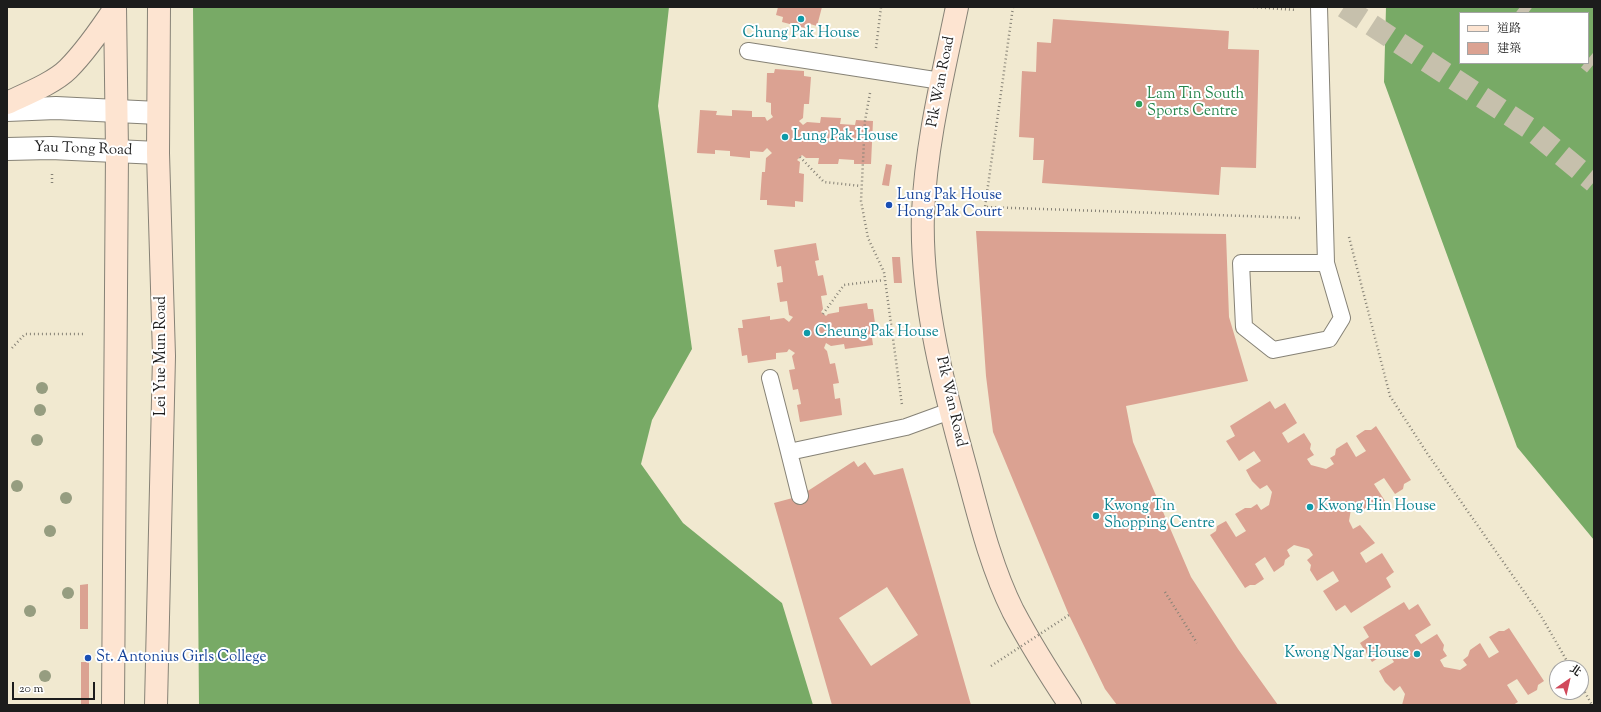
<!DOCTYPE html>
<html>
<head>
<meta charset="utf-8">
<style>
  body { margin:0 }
  #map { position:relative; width:1601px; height:712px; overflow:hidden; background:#f1e9d0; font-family:"Sorts Mill Goudy","Noto Serif TC",serif }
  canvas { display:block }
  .frame { position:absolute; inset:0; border:8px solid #1c1c1c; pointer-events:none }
  .legend { position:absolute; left:1459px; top:12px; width:130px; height:52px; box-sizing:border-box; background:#fff; border:1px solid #a4a4a4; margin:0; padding:5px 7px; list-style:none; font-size:12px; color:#1c1c1c }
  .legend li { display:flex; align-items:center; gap:8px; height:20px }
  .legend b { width:20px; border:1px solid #a4a4a4 }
  .north { position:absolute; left:1549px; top:660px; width:40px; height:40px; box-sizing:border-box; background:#fff; border:1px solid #a4a4a4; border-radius:50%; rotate:34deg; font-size:11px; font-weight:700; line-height:16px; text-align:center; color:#1c1c1c }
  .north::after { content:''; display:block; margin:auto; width:14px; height:18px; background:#d1495b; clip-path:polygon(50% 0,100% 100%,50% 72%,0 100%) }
  .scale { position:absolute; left:12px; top:682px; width:83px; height:18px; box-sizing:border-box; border:2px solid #1c1c1c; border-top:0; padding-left:5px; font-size:12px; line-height:14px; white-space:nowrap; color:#1c1c1c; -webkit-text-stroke:3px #fff; paint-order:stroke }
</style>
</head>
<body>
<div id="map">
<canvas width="1601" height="712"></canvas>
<div class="frame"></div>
<ul class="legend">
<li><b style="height:5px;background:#fde4d1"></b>道路</li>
<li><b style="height:11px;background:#dba292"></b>建築</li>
</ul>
<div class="north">北</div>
<div class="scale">20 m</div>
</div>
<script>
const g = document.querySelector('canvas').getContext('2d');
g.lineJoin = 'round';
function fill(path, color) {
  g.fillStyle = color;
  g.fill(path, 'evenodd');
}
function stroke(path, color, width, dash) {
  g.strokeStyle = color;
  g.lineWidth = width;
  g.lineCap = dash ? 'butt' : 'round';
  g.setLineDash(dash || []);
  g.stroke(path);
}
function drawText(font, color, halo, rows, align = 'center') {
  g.font = font + ' "Sorts Mill Goudy",serif';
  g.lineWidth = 4;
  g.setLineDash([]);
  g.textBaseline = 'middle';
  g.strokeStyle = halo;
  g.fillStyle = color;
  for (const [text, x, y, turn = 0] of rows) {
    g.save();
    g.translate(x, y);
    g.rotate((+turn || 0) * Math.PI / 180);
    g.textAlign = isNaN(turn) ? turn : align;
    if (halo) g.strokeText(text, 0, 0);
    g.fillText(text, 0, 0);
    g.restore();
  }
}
fill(new Path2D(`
  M193,7H669L658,106L692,349L652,420L641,464L683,523L782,603L813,705H199Z
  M1386,7H1594V540L1517,447L1384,82ZM1460,13H1588V63H1460Z`), '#78aa66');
fill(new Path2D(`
  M778,7H822L817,26L810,24L809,29L782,22L783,17L776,15Z
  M1053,19L1229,31L1228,49L1259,50L1256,168L1221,167L1219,195L1042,183L1044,160H1033L1034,138L1019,137L1022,71L1036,72L1037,42L1051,43Z
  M775,69L804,71V76L811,77L809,104H804L803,118L799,121L803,125L807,122L820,123L821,117L841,118L840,124L855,125L856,120L873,121L871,164H854V160L839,159L838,164H818L819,158H806L802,155L797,160L800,162L799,173L804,174L803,202L795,201V207L767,205V200H760L762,172H765L766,158L772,153L767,148L763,152L750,151V158L730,156V151L715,150V154L697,153L700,110L717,111L716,115L732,116V110L752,111V117H765L767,121L773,117L771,114V103L766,102L767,73H774Z
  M886,164L892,165L889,186L882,185Z
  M976,231L1226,234L1229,317L1248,381L1126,406L1133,442L1191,577L1238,649L1278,705H1117L1105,689L1069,615L993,432L986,376Z
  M816,243L819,260L815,261L818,276L823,275L827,295L821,296L823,309L821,312L826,316L828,314L839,312V307L867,303L868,309H873L877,337L872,338L873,345L845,349L844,344L831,346L826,343L824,348L827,351L830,364L835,363L839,383L833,384L835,399L840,398L842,415L800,422L797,405L801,404L798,389L793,390L789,370L795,369L792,356L795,353L789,349L787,352L776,353V359L748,363L747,355L742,356L738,328H743L742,320L770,316V320L784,318L789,322L793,317L789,315L787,301L780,302L777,283L783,282L781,266L777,267L774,250Z
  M892,257H900L902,283H894Z
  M1270,401L1275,409L1285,403L1297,423L1282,433L1288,443L1304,433L1311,444L1310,449L1314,455L1307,459L1311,465L1326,469L1334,464L1330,458L1335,455L1336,449L1347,442L1356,457L1366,451L1356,436L1365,430H1371L1376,426L1411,480L1404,484L1403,489L1395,494L1384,478L1374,484L1385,501L1376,507H1369L1363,510L1359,504L1351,509L1349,521L1353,529L1360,525L1375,543L1360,553L1366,563L1382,553L1394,572L1386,578L1391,587L1351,613L1345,605L1336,611L1323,591L1339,581L1333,571L1317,581L1310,570L1311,565L1307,560L1313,555L1309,549L1294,545L1287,550L1290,556L1285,560L1284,565L1274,572L1265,557L1255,564L1264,579L1255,585H1250L1245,588L1210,535L1216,531L1217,526L1226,521L1236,537L1246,531L1235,514L1245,508H1251L1257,504L1261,510L1269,505L1272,492L1267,485L1260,489L1252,481L1246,470L1261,461L1254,451L1239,461L1226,441L1235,436L1230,426Z
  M854,461L858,467L865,462L874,475L903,468L971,705H832L774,503L800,496ZM887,587L918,635L871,666L839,618Z
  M88,584V629H80V585Z
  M1404,602L1409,610L1418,604L1431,625L1415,635L1421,644L1437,634L1444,645L1443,650L1447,656L1440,660L1444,667L1460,670L1467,665L1463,660L1468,656L1470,650L1480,643L1489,658L1499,652L1489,637L1499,631H1504L1509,628L1544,681L1538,685L1537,690L1528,695L1517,679L1507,685L1518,702L1513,705H1402L1405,694L1400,686L1394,691L1385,682L1379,671L1394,662L1388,652L1372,662L1360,643L1369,637L1363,627Z
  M81,662H89V705H81Z`), '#dba292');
stroke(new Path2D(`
  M1520,7L1528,13
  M1588,59L1594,64`), '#c6c0ac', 22, [22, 11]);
stroke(new Path2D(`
  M1344,7L1529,128L1594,182`), '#c6c0ac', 22, [22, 11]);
const service = new Path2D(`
  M1319,7L1326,263L1342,318L1329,339L1273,350L1244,327L1241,263H1326
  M748,51L941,81
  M770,378L789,452
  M800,496L789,452L906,427L950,411`);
const tertiary = new Path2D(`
  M7,110L56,108L158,113
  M7,149L51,148L158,153`);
const secondary = new Path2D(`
  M957,7C943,75 926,143 923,213C920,299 945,393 968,476C980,521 992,569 1013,611C1030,643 1050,675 1070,705
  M7,103C26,94 54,83 68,69C86,51 101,29 115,8
  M113,705L117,151L115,7
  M156,705L164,356L158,153L159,7`);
stroke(service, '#868276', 18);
stroke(tertiary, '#868276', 24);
stroke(secondary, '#868276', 24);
stroke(new Path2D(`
  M1013,7L985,207L1302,218
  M1253,7L1296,10
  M876,48L881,7
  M870,93L865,121L861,201L868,238L884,272L902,405
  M800,157L824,182L861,186
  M52,174V184
  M1349,237L1390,396L1427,453L1541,616L1571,668
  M823,314L844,285L884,280
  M12,348L25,334H85
  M1165,592L1197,643
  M1581,685L1592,705`), '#868276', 2.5, [1, 3]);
stroke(service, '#fff', 16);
stroke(tertiary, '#fff', 22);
stroke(secondary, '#fde4d1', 22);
stroke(new Path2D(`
  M991,666L1069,615`), '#868276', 2.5, [1, 3]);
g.fillStyle = '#969d80';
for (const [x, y] of [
  [42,388],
  [40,410],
  [37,440],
  [17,486],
  [66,498],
  [50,531],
  [68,593],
  [30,611],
  [45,676]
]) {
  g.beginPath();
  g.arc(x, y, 6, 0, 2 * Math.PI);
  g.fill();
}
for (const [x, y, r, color] of [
  [801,19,4,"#0f9aa8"],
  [1139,104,4,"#2e9e5b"],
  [785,137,4,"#0f9aa8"],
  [889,205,4,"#1a4fb4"],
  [807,333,4,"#0f9aa8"],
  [1310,507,4,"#0f9aa8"],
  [1096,516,4,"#0f9aa8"],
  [1417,654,4,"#0f9aa8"],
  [88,658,4,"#1a4fb4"]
]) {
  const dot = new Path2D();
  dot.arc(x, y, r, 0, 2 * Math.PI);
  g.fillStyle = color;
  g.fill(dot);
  stroke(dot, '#fff', 1.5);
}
drawText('15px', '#0d838f', '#fff', [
  ["Chung Pak House",801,34,"center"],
  ["Lung Pak House",793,137],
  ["Cheung Pak House",815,333],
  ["Kwong Tin",1104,507],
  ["Shopping Centre",1104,524],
  ["Kwong Hin House",1318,507],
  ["Kwong Ngar House",1409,654,"right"]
], 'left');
drawText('15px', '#1c1c1c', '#fff', [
  ["Pik Wan Road",942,82,-79],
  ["Yau Tong Road",83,150,2],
  ["Lei Yue Mun Road",162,356,-90],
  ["Pik Wan Road",950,402,77]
]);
drawText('15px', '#27864d', '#fff', [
  ["Lam Tin South",1147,95],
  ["Sports Centre",1147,112]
], 'left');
drawText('15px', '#164399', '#fff', [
  ["Lung Pak House",897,196],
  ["Hong Pak Court",897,213],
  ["St. Antonius Girls College",96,658]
], 'left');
</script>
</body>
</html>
